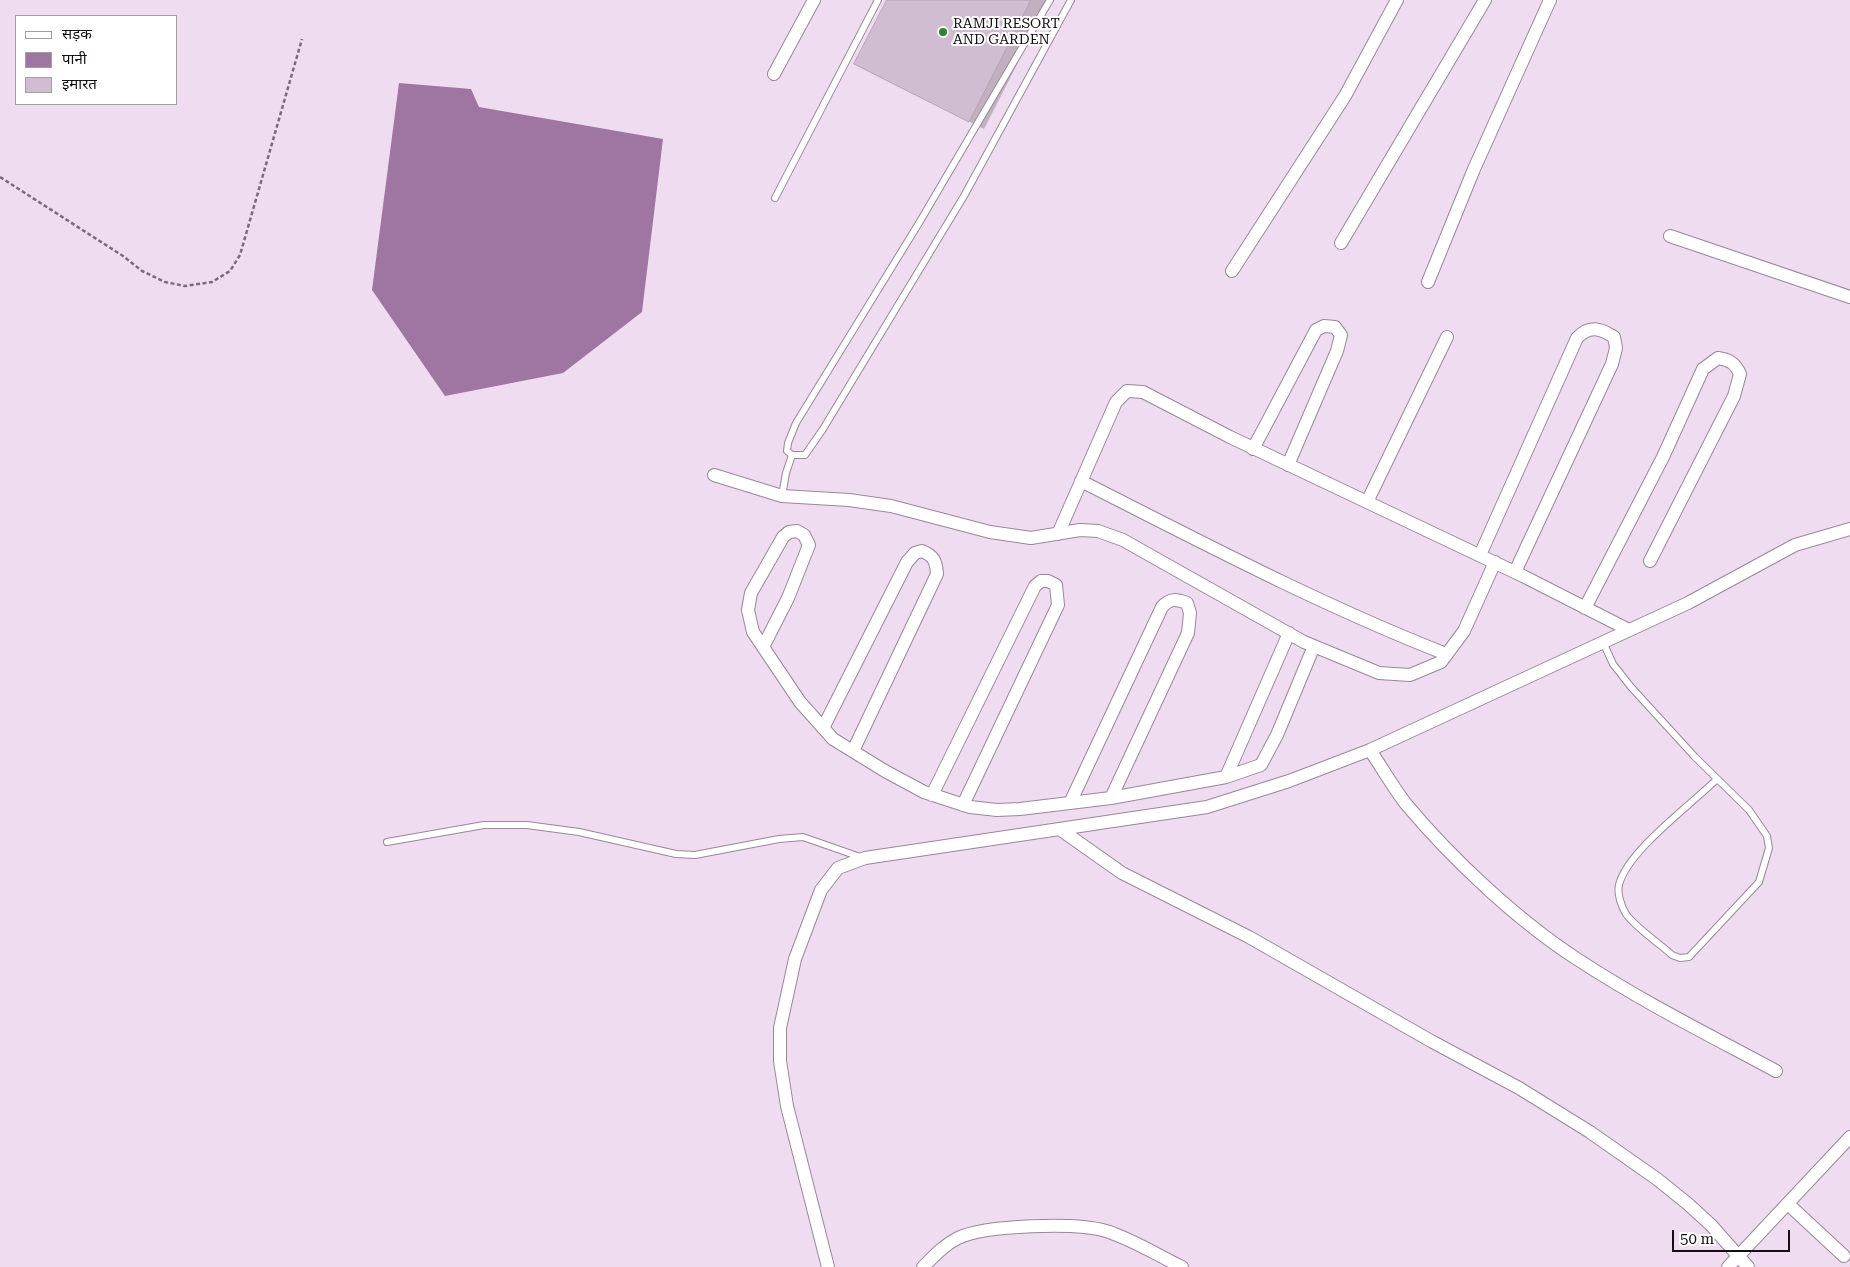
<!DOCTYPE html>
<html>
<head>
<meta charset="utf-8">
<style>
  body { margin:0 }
  #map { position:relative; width:1850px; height:1267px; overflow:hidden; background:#f0dcf1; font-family:"Roboto Serif","Noto Sans Devanagari",serif }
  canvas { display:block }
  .legend { position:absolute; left:15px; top:15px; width:162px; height:90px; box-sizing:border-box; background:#fff; border:1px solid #a19ea1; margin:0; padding:6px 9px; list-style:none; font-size:15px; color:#140d14 }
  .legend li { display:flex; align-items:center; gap:10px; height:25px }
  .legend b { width:25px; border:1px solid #a19ea1 }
  .scale { position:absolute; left:1672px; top:1230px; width:118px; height:22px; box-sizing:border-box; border:2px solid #140d14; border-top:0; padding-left:6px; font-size:15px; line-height:18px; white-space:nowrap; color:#140d14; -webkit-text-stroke:4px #fff; paint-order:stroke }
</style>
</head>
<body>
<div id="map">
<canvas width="1850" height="1267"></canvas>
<ul class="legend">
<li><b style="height:6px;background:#fff"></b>सड़क</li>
<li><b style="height:14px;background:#9f76a2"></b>पानी</li>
<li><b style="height:14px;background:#d0bdd1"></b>इमारत</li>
</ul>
<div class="scale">50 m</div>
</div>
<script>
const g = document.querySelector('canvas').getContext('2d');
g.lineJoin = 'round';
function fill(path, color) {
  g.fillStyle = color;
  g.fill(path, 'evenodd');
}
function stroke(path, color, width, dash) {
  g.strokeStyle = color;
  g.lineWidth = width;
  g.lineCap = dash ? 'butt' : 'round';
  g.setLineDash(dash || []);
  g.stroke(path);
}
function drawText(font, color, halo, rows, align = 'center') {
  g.font = font + ' "Roboto Serif",serif';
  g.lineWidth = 4;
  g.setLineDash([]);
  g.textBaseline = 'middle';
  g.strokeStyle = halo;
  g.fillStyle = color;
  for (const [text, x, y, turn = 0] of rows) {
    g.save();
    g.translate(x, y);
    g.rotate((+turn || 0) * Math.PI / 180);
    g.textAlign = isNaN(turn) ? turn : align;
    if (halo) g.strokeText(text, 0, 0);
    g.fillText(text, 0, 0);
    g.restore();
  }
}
fill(new Path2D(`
  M399,83L471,89L479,107L663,139L642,312L563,373L445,396L372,290Z`), '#9f76a2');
fill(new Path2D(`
  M888,0H1050L984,129L871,72Z`), '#0003');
const building = new Path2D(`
  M887,0H1031L969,122L854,64Z`);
fill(building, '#d0bdd1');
stroke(building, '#b5a2b6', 1);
const service = new Path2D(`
  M1050,0L919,223L796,423L788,443L787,451L792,455H805L823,429L964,196L1071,0
  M775,198L878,0
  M782,496L786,473L792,455
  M1603,642L1613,664L1631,687L1695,757L1749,810L1767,836L1769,848L1759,882L1689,957L1680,958L1672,955C1659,943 1636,928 1626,914C1621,906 1617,893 1619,885C1627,851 1691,805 1717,779
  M387,842L484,825H527L579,832L676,854L695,855L779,839L803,837L863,858`);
const minor = new Path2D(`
  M774,74L814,0
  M1670,236L1850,297
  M1341,243L1485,0
  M1232,271L1345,96L1397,0
  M1428,282L1474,169L1550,0
  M1253,449L1316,330L1324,326L1335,327L1341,335L1337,351L1288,465
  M714,475L782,496L849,500L891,506L990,532L1031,538L1080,530L1098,531L1123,540L1304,642L1379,673L1410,675L1441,662L1464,631L1495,562
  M1081,481C1201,542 1321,605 1446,654
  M1367,502L1447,337
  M1058,534L1116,402L1127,391L1143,392L1230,437L1523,576L1629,630
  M1480,555L1577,338C1589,325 1600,328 1614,337L1616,348L1612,364L1515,572
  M1585,608L1663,457L1703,369L1718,358C1730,360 1735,363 1740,374L1734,396L1650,561
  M763,647L788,598L809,545L804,535L797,531L789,532L783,537L751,593L748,610L753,632L800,702L833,739L885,771L924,792L970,807L997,810L1020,809L1111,798L1226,777L1261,765L1277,735L1314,646
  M823,728L907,562L915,553L922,551C934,556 936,561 937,574L853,751
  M1370,750C1382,768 1393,787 1406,804C1452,859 1517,920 1577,959C1641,1001 1709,1035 1776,1071
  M1226,777L1289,633
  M932,795L1035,586L1041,581H1048L1056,585L1058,605L963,805
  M1070,803L1162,607C1170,598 1176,599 1187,603L1190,613L1188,633L1111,798
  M1061,830L1122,873L1249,937L1431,1041L1519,1088L1590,1132L1657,1179L1688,1204L1711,1225L1748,1267
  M1788,1204L1844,1256
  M828,1267L787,1106L780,1061V1028L795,959L821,890L838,868L865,858L1207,807L1289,781L1370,750L1688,603L1795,545L1850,529
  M923,1267C934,1256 944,1245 958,1238C985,1225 1077,1222 1106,1231C1132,1239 1157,1255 1182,1267
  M1728,1267L1850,1137`);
stroke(service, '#9a879a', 8);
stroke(minor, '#9a879a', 14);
stroke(new Path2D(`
  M0,177L123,256L142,271L165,282L185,286L212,282L230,271L240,255L302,39`), '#796c7a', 2.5, [4, 2.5]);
stroke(service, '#fff', 6);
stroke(minor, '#fff', 12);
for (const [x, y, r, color] of [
  [943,32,5,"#2d8534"]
]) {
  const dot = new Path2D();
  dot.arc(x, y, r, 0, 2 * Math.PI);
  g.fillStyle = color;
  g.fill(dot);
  stroke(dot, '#fff', 2);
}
drawText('14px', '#140d14', '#fff', [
  ["RAMJI RESORT",953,24],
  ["AND GARDEN",953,40]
], 'left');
</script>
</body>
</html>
